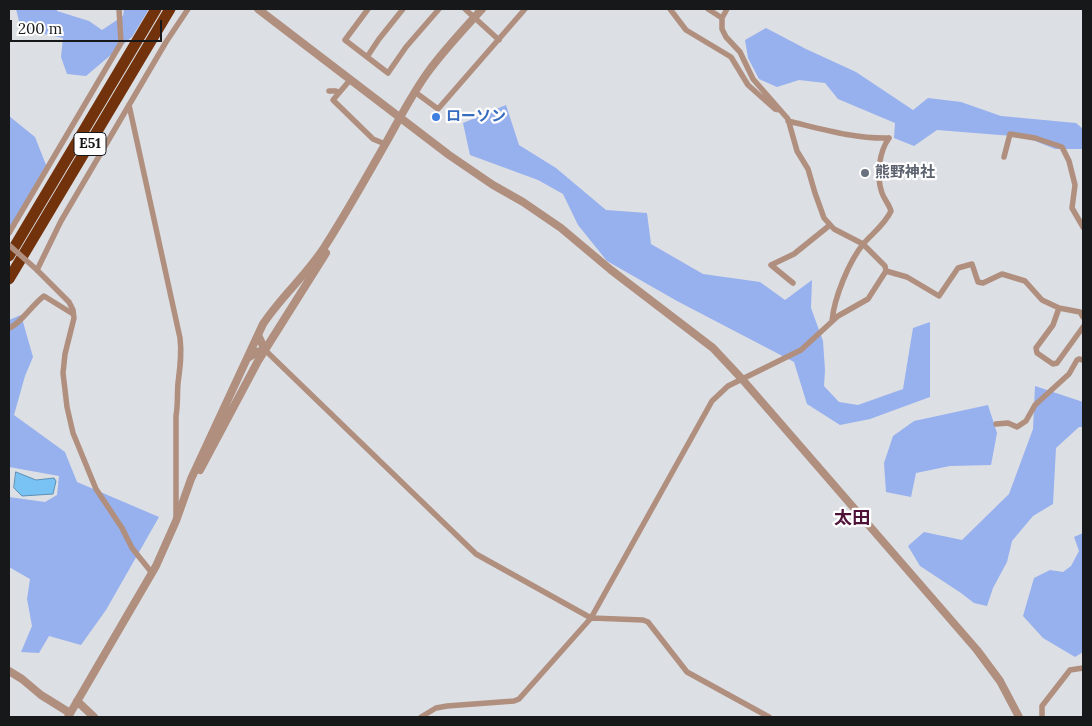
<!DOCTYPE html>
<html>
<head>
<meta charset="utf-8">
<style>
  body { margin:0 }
  #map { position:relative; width:1092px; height:726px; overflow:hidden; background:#dcdfe4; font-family:Lora,serif }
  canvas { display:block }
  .frame { position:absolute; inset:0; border:10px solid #17181a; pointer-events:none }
  .scale { position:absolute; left:10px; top:20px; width:152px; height:22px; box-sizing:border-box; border:2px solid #17181a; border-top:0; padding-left:6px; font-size:15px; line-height:18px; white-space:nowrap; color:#17181a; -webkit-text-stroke:4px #fff; paint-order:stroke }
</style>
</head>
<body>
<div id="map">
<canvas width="1092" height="726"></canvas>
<div class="frame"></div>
<div class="scale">200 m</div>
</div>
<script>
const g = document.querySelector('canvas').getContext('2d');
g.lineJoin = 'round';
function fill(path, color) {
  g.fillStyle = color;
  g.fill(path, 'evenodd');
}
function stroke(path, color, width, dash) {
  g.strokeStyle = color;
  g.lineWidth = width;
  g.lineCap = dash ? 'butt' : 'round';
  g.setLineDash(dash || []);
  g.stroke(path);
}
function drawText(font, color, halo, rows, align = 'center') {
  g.font = font + ' Lora,"Noto Sans JP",serif';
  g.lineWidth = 4.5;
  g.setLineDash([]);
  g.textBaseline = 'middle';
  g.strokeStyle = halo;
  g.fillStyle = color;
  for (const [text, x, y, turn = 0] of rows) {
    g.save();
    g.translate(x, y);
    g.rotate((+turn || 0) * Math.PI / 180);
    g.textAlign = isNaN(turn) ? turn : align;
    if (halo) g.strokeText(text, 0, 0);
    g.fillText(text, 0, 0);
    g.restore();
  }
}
fill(new Path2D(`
  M16,9H57V11L89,21L102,30L123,16L124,9H149L132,37L86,76L67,74L61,57L63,38L21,29Z
  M766,28L806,49L856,72L913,110L928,98L961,102L1001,116L1076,123L1083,129V149H1055L1025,137L937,130L914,146L894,138L895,123L838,99L825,83L799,80L777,87L759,79L748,58L745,40Z
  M506,105L519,145L556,168L606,210L647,213L651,244L703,274L760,282L785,300L812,280L811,308L823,341L825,370L824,386L839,402L858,405L903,389L913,328L930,322V397L870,419L840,425L807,404L794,362L677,301L607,261L578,225L563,194L538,180L470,155L463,123Z
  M9,116L35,137L46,165L9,229Z
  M21,315L33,357L25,376L14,415L65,452L77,482L159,517L106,610L81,645L49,636L39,653L21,652L32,626L27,599L30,579L9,567V497L45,502L57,495L59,476L9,467V320Z
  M1035,386L1083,402V427H1079L1056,448L1053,504L1033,516L1012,541L1007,562L993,588L987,606L974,603L961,593L920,566L908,546L924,532L962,540L1009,494L1033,429Z
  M988,405L997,433L991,465L950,466L916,473L911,497L886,492L884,463L893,436L914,421Z
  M1083,533V652L1075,657L1043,638L1023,616L1034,578L1050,570L1063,572L1071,566L1079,551L1074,537Z`), '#97b0ee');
const water = new Path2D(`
  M16,472L36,480L54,478L56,481L53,494L22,496L14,488Z`);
fill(water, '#79c2f4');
stroke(water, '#5c8fb3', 1);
stroke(new Path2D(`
  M368,9L345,40L388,73L406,47L439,9
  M465,9L499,40
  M670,9L686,30L731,57L748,85L775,109L780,110
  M708,9L722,18
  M727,9L722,18V29L726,37L740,52L753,79L788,119L797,151L808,169L815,193L824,218L834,229L863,244L885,266L886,271
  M367,57L379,39L403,9
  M350,80L333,100L373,139L385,144
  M329,91H336L339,93
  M419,95L438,109L525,9
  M129,105L180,338C182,354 180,368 178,383C177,395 178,405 176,416V516
  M788,121C822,129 855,139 889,138
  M1004,157L1010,134L1035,138L1062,147L1069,161L1075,185L1072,208L1083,227
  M9,233L121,43L119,9
  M793,283L771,265L794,254L830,225
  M1059,308L1053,325L1036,348L1037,353L1053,364L1057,363L1083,327
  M832,321C834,298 849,261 864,243C874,232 885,224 891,211C889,204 884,199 882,193C876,176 879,152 889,138
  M9,328C19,325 32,305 44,296L73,314
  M265,350L476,554L591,618L643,620L648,622L687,672L769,717
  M996,424L1008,423L1017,427L1026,421L1035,405L1069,374L1077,360L1079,359L1083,360
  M152,573L132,548L122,528L96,489L73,433L67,407L63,373L65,354L74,318L73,310L69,302L37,270L61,221L166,42L188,9
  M421,717L436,708L447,706L514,701L519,699L591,618L712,401L728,386L801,350L838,316L868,299L886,271L907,277L939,296L958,268L972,264L978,282L983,283L1002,274L1025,281L1042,300L1059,308L1080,312L1083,317
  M1042,717V706L1070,670L1083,668`), '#b08f7f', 5.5);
stroke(new Path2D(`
  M258,9L449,155L493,185L523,202L561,228L611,270L713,348L742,379L977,650L1000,681L1019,717
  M248,358L257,352L265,350L258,335
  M200,470L258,361L326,253
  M9,671L22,679L41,695L70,713
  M77,701L94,717
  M68,717L156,566L176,521L191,479L263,324C282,295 309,273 327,243C348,210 367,176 387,141C400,118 412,94 428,72C444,50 464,29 482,9`), '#b08f7f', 8);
stroke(new Path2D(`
  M9,256L156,9
  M9,279L170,9`), '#72320b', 11);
stroke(new Path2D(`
  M9,245L37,270`), '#b08f7f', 5.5);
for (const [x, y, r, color] of [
  [436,117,5,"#3f7fe0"],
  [865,173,5,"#6b7280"]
]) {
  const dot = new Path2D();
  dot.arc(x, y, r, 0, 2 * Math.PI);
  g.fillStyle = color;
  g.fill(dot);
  stroke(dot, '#fff', 2);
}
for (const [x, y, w] of [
  [90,144,32]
]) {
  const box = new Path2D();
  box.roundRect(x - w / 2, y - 11.5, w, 23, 4);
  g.fillStyle = '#fff';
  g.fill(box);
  stroke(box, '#17181a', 1);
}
drawText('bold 14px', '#17181a', null, [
  ["E51",90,144]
]);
drawText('bold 15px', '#366cbe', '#fff', [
  ["ローソン",446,117]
], 'left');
drawText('bold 15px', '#5b616d', '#fff', [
  ["熊野神社",875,173]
], 'left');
drawText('bold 18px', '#4e1238', '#fff', [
  ["太田",852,519]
]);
</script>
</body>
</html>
